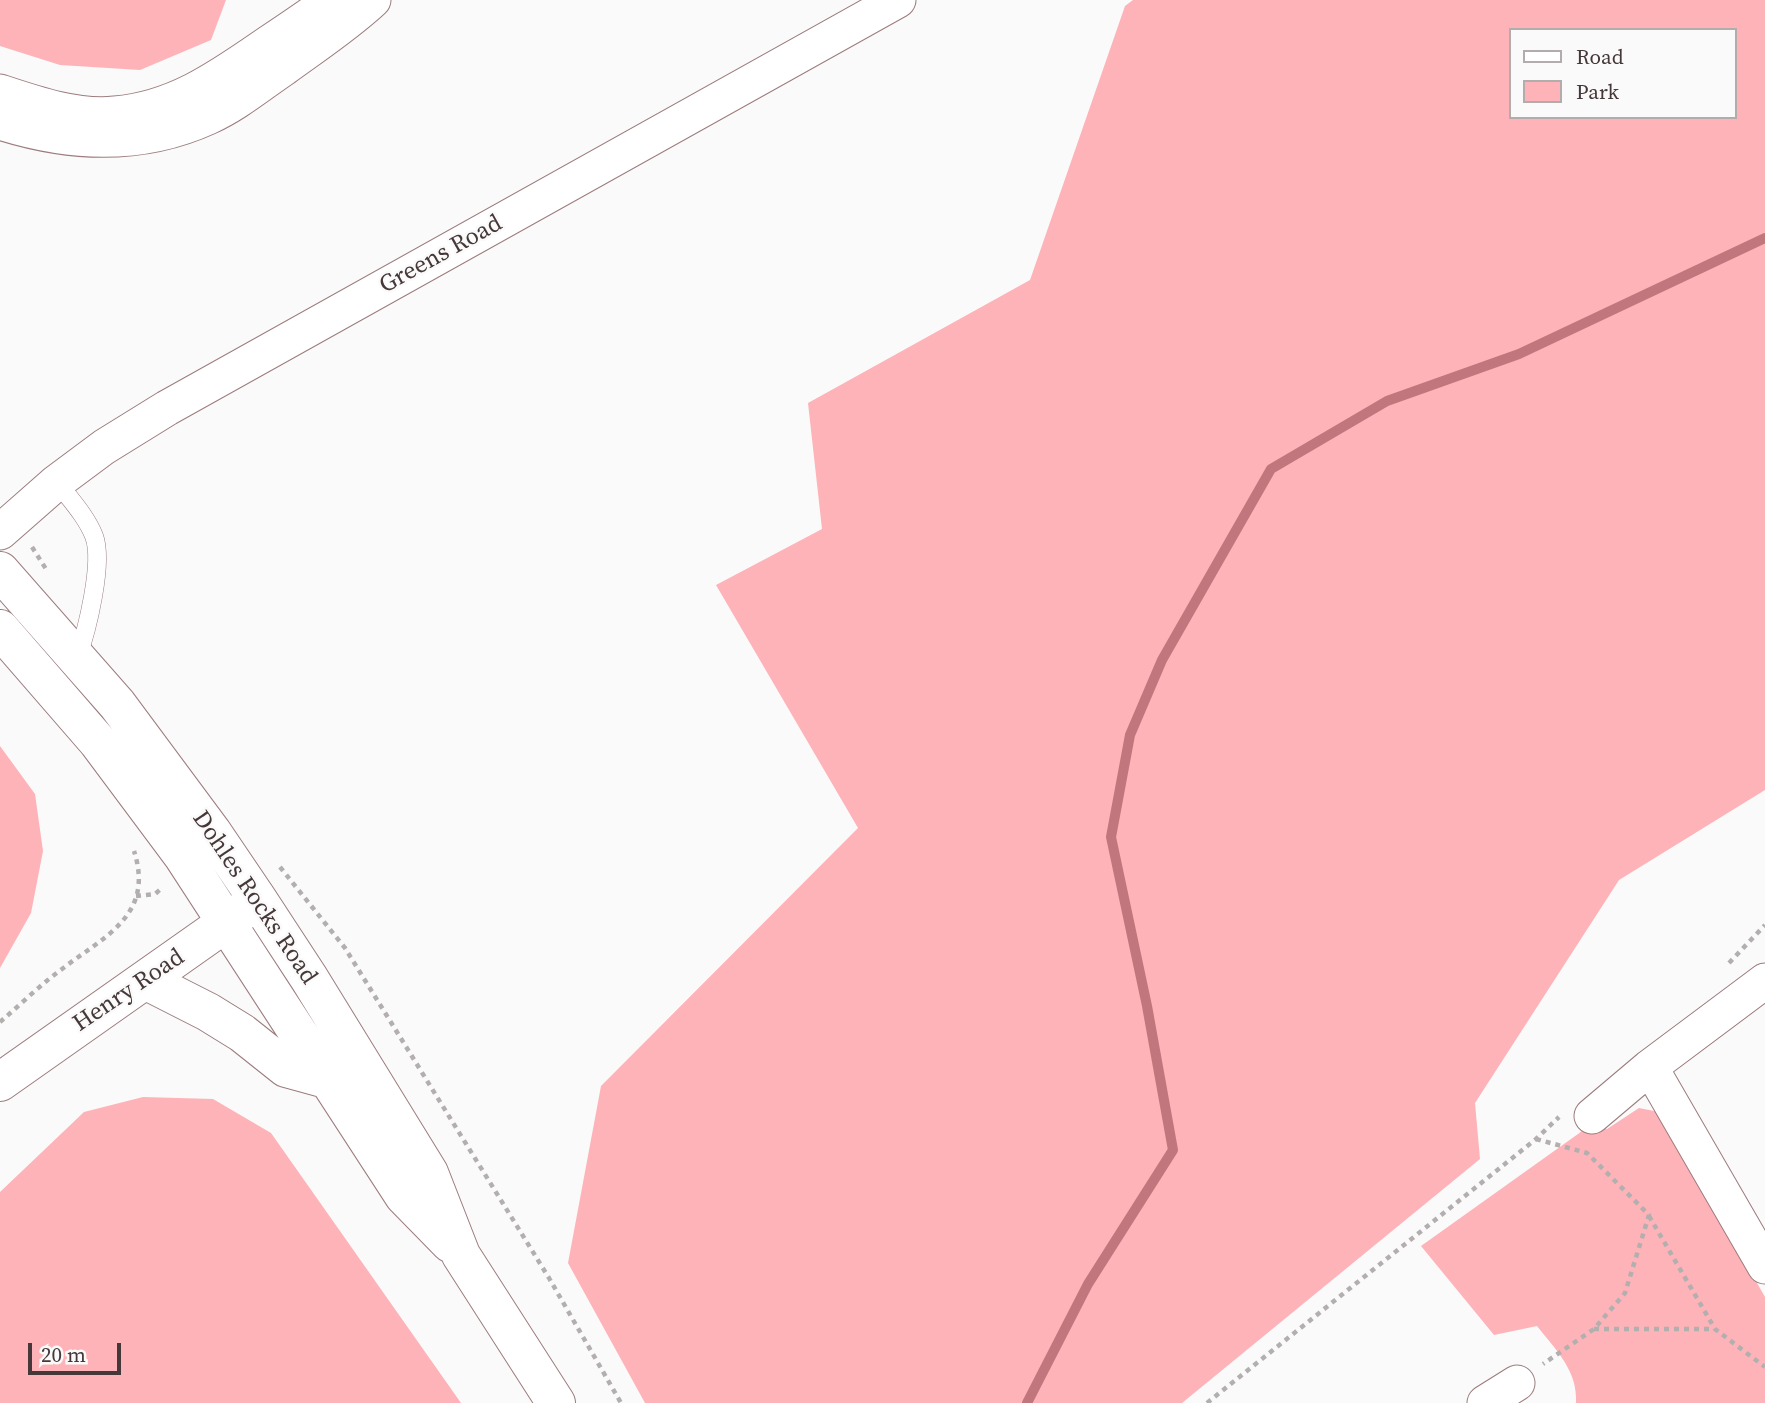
<!DOCTYPE html>
<html>
<head>
<meta charset="utf-8">
<style>
  body { margin:0 }
  #map { position:relative; width:1765px; height:1403px; overflow:hidden; background:#fafafa; font-family:"Source Serif 4",serif }
  canvas { display:block }
  .legend { position:absolute; left:1509px; top:28px; width:228px; height:91px; box-sizing:border-box; background:#fafafa; border:2px solid #b2acac; margin:0; padding:9px 12px; list-style:none; font-size:21px; color:#463838 }
  .legend li { display:flex; align-items:center; gap:14px; height:35px }
  .legend b { width:35px; border:2px solid #b2acac }
  .scale { position:absolute; left:28px; top:1343px; width:93px; height:32px; box-sizing:border-box; border:4px solid #463838; border-top:0; padding-left:9px; font-size:21px; line-height:24px; white-space:nowrap; color:#463838; -webkit-text-stroke:5px #fafafa; paint-order:stroke }
</style>
</head>
<body>
<div id="map">
<canvas width="1765" height="1403"></canvas>
<ul class="legend">
<li><b style="height:9px;background:#fff"></b>Road</li>
<li><b style="height:19px;background:#feb3b8"></b>Park</li>
</ul>
<div class="scale">20 m</div>
</div>
<script>
const g = document.querySelector('canvas').getContext('2d');
g.lineJoin = 'round';
function fill(path, color) {
  g.fillStyle = color;
  g.fill(path, 'evenodd');
}
function stroke(path, color, width, dash) {
  g.strokeStyle = color;
  g.lineWidth = width;
  g.lineCap = dash ? 'butt' : 'round';
  g.setLineDash(dash || []);
  g.stroke(path);
}
function drawText(font, color, halo, rows, align = 'center') {
  g.font = font + ' "Source Serif 4",serif';
  g.lineWidth = 5;
  g.setLineDash([]);
  g.textBaseline = 'middle';
  g.strokeStyle = halo;
  g.fillStyle = color;
  for (const [text, x, y, turn = 0] of rows) {
    g.save();
    g.translate(x, y);
    g.rotate((+turn || 0) * Math.PI / 180);
    g.textAlign = isNaN(turn) ? turn : align;
    if (halo) g.strokeText(text, 0, 0);
    g.fillText(text, 0, 0);
    g.restore();
  }
}
fill(new Path2D(`
  M0,0H226L211,40L140,70L60,65L0,46Z
  M1133,0H1765V790L1619,880L1475,1103L1480,1159L1182,1403H645L568,1263L601,1086L858,828L716,585L822,529L808,403L1030,280L1125,6ZM1511,30H1735V117H1511Z
  M0,746L35,794L43,851L31,913L0,968Z
  M143,1097L213,1099L271,1133L461,1403H0V1192L84,1112Z
  M1639,1108L1659,1112L1765,1297V1403H1576C1578,1371 1556,1350 1537,1326L1494,1335L1421,1246L1592,1124L1607,1129Z`), '#feb3b8');
stroke(new Path2D(`
  M1027,1403L1088,1284L1173,1150L1147,1006L1111,837L1130,735L1162,660L1271,469L1387,401L1519,354L1765,238`), '#c0767c', 10);
const lane = new Path2D(`
  M57,482C70,499 86,516 94,536C104,562 87,631 77,658`);
const street = new Path2D(`
  M0,92C36,104 77,118 115,114C176,109 221,76 269,43C290,29 311,15 331,0
  M0,122C69,144 140,148 208,117C235,105 259,85 284,68C314,46 345,26 373,0
  M0,532L57,482L104,447L167,408L898,0
  M1650,1067L1765,1266
  M1592,1116L1650,1067L1765,981
  M1485,1403L1517,1383`);
const secondary = new Path2D(`
  M0,571L117,704L212,832L258,900L309,978L429,1173L461,1255L556,1403
  M0,629L98,742L183,856L404,1196L450,1243
  M145,980L208,1012L242,1033L286,1068L326,1079
  M0,1082L247,908`);
stroke(lane, '#9c7c7e', 19);
stroke(street, '#9c7c7e', 37);
stroke(secondary, '#9c7c7e', 40);
stroke(new Path2D(`
  M32,547L46,569
  M280,867L345,948L549,1278L621,1403
  M136,896L155,894L162,888
  M1729,963L1765,925
  M0,1022C20,1005 40,985 62,969C103,937 155,916 134,851
  M1536,1139L1587,1153L1649,1215L1625,1293L1594,1329L1543,1364
  M1649,1216L1715,1329L1765,1367
  M1594,1329H1714
  M1207,1403L1536,1139L1559,1117`), '#b4afaf', 4.5, [5, 5]);
stroke(lane, '#fff', 18);
stroke(street, '#fff', 35);
stroke(secondary, '#fff', 38);
drawText('24px', '#463838', '#fafafa', [
  ["Greens Road",441,255,-29],
  ["Dohles Rocks Road",254,898,56],
  ["Henry Road",129,991,-34]
]);
</script>
</body>
</html>
